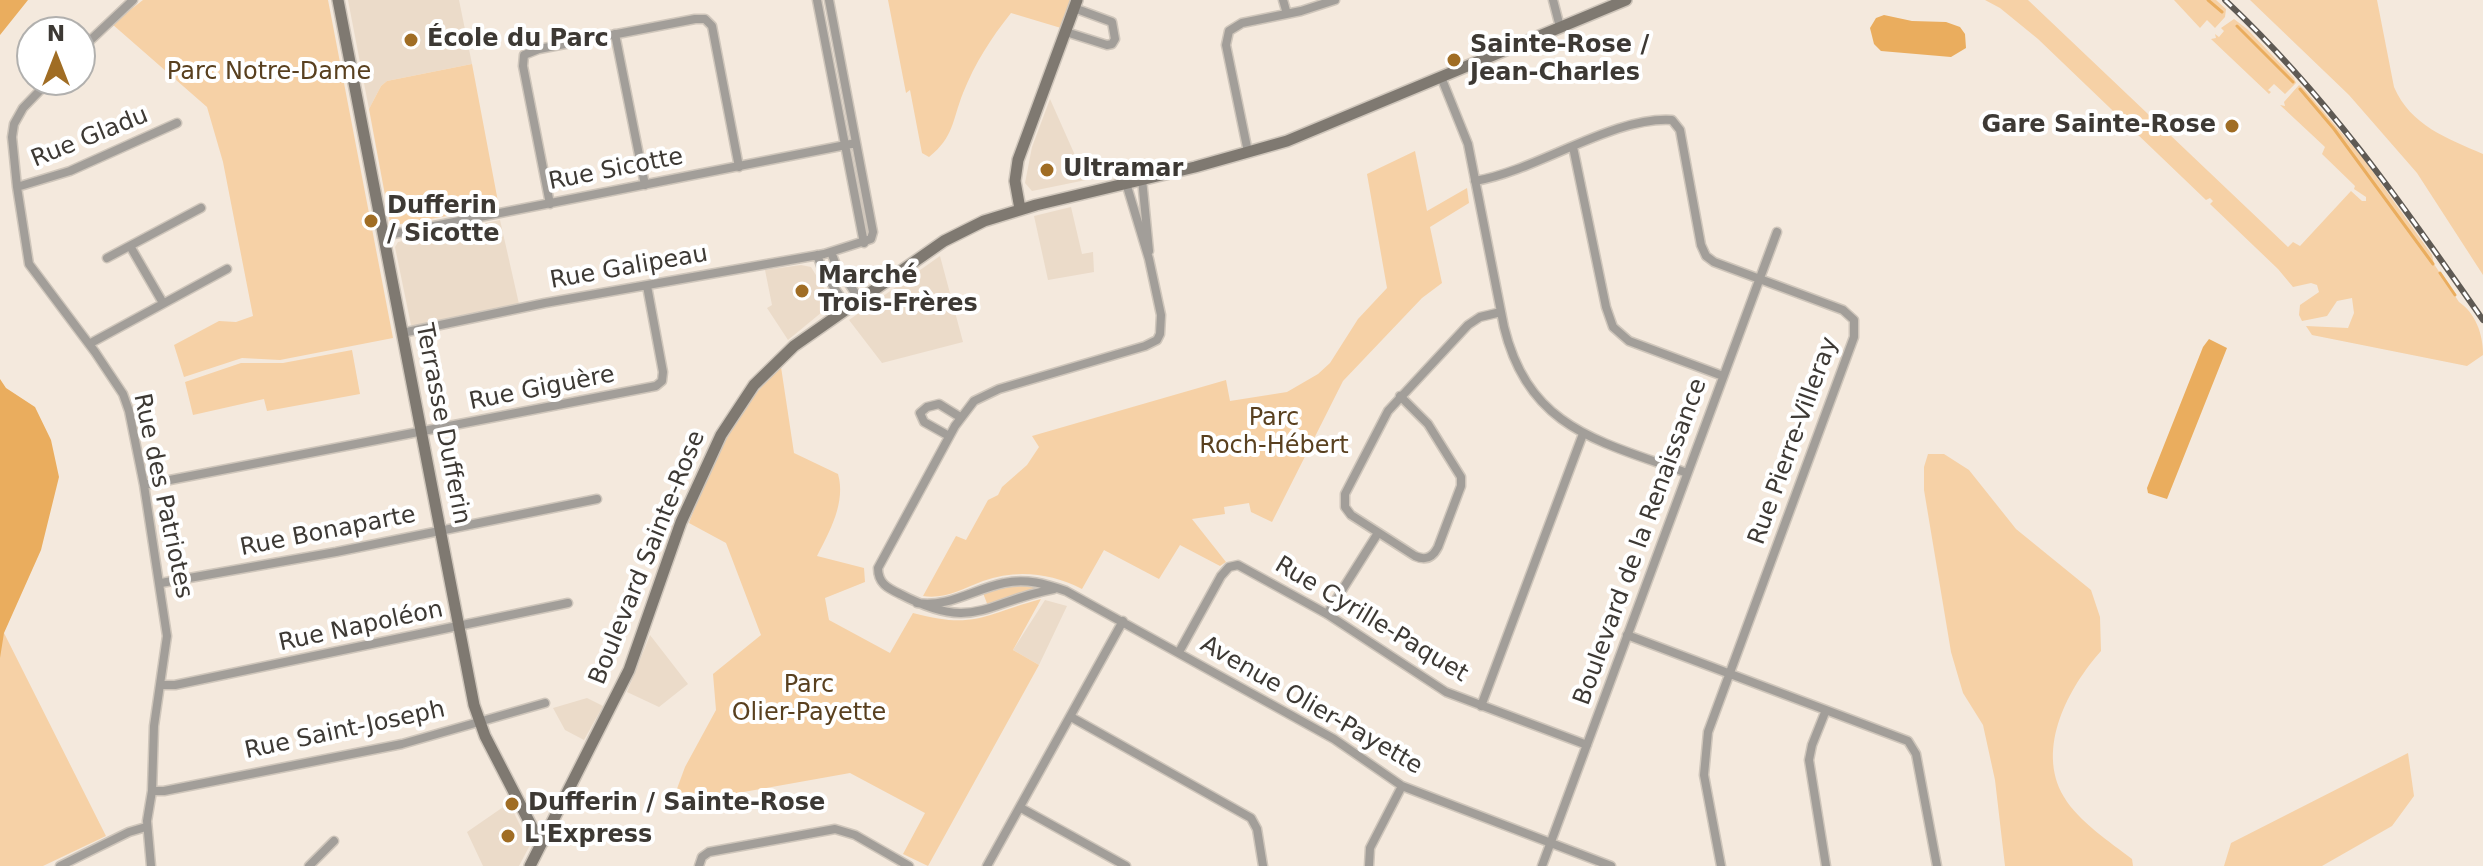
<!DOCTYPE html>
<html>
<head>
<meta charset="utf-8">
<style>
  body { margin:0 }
  #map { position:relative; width:2483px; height:866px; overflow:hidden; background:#f4e9dd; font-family:"DejaVu Sans",sans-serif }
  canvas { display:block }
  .north { position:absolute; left:16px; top:16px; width:80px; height:80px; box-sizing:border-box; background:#fff; border:2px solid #b1b0ae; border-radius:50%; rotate:0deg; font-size:22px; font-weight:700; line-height:32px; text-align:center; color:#3d3934 }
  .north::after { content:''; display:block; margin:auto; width:28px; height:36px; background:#a06d24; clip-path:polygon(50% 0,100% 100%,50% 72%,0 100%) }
</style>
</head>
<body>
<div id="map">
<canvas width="2483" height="866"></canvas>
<div class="north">N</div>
</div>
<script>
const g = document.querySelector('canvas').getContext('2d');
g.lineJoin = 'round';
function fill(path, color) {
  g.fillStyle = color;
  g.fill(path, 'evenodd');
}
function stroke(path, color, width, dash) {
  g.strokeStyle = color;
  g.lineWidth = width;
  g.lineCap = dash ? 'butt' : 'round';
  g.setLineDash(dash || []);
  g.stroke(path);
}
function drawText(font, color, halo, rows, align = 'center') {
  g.font = font + ' "DejaVu Sans",sans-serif';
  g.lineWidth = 8;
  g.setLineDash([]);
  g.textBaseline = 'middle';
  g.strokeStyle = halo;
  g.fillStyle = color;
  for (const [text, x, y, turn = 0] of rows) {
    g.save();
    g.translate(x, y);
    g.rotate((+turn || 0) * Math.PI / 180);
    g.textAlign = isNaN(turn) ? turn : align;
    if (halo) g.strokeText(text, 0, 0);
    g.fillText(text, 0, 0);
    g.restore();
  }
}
fill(new Path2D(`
  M348,0H459L472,64L387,81L381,86L369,109Z
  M1050,99L1086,180L1032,191L1025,183L1032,147Z
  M1071,207L1082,254L1093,252L1094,272L1048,280L1034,216Z
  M500,220L519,304L417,326L411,325L395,247L398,242Z
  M940,256L963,342L882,363L849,320Z
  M801,265L811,267L833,303L788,340L767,308L772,305L765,270Z
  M1045,600L1067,606L1039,665L1013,650Z
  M650,635L688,684L659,707L627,692Z
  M587,698L603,706L584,740L565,730L553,708Z
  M509,803L530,845L519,866H483L467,832Z`), '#ebdbc9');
fill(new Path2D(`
  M143,0H328L393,338L280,360L242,358L184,377L174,345L219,321L236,322L253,316L223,162L207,107L112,24Z
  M888,0H1070L1061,28L1011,13C991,38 975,63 963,93C952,121 954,137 929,157L922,153L910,90L906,93Z
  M1985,0H2028L2288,247L2293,242L2300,246L2351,191L2362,201H2366V197L2354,189L2355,186L2322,154L2325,147L2280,105L2285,106L2284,102L2299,85L2304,89L2363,158L2432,255L2434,264L2459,302C2475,313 2483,333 2483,355L2467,366L2312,335L2306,326L2348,328L2354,313L2352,298L2337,301L2327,316L2302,321L2299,315L2300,305L2319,292L2317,285L2311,283L2293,287L2278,269L2210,204L2213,201L2210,198L2206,200L2038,39L2000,8Z
  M2174,0H2216L2226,9L2225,17L2215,28L2207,20L2200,28Z
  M2250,0H2377L2394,87C2411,126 2447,138 2483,154V275L2417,173L2349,95Z
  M2234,19L2247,29L2294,78L2296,83L2285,94L2274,84L2268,90L2271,92L2269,94L2211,39L2216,38L2215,34L2219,37L2224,31L2221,28Z
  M472,64L499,207L395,225L390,222L369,109L381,86L387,81Z
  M1415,151L1427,211L1467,188L1469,203L1430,227L1442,283L1422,298L1343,381L1272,522L1251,512L1249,503L1224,507L1225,514L1192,519L1226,562L1220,566L1180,545L1159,579L1104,550L1082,589C1051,573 1016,569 983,581C964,588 944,600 923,596L956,536L966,540L988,500L998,495L1002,487L1027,465L1039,447L1032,436L1226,380L1230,401L1287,392L1318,374L1330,363L1358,319L1387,288L1367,174Z
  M352,350L360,394L267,411L264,399L193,415L185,382L241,363H283Z
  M781,367L794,453L838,474C846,502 830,531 817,556L864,568L865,582L825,598L829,620L890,653L913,613C975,630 985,614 1041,599L1013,650L1039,665L928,866L903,854L925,813L850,773L671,805L685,767L716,710L713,674L761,635L726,543L689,523C710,468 737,406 781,367Z
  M1928,454H1944L1969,470L2016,529L2091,590L2100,617L2101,651C2069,687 2035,748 2064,797C2079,822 2110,842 2132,859L2133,866H2005L1995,780L1983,725L1963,693L1951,652L1924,490V467Z
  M1016,585L1039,586L1040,588L988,606L983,593Z
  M4,633L106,836L43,866H0V641Z
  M2408,753L2414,796L2392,826L2322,866H2224L2231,843Z`), '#f6d1a6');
fill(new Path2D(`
  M0,0H28L0,35Z
  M1884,15L1912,21L1946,22L1960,27L1965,34L1966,48L1951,57L1881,51L1874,44L1870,28L1876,18Z
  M2209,339L2227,348L2167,499L2148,493L2147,488L2203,347Z
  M0,379L6,388L35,407L51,440L59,477L41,550L4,633L0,658Z`), '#eaad5e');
stroke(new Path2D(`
  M2208,0L2222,12
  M2237,26L2293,82
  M2300,89L2334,129L2433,264
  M2440,273L2455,295`), '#eaad5e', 3);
const street = new Path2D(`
  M817,0L864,243
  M1283,0L1287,14
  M1553,0L1560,27
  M1066,32L1107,45L1112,44L1115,39L1112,22L1074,8
  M615,34L645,185
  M80,50L133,0
  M1441,77L1468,144L1504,327C1529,429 1599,441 1687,473
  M50,80L23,108L14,124L12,137L17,187L29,264L95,352L123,394L129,411L144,485L167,636L154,726L152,791L147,821L151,866
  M1573,147L1606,307L1613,327L1629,341L1723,376
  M1248,152L1226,45L1229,31L1242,23L1301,11L1335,0
  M1142,179L1149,251
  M1475,181C1537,171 1613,116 1672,120L1680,130L1701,245L1706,256L1714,262L1843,310L1854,320V337L1708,732L1704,775L1721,866
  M17,187L70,171L177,123
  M550,204L523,66L524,55L539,49L695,19H705L712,26L739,167
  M383,236L856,143
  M130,246L163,303
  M831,252L836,265L860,300
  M817,255L823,271L848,308
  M107,258L201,208
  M402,333L545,303L824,254L871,239L873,232L829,0
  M89,344L227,269
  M1400,396L1428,424L1461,477V486L1438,547C1433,557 1426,561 1415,556L1351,515L1345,507V494L1388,411L1468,325L1480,317L1501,312
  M949,436L924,422L920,413L927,407L939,404L960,417
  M144,485L656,386L662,381L663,372L647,286
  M161,583L336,552L597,499
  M1054,589C984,602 975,633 900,594C887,588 878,583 878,568L955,426L974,401L999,389L1145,346L1157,340L1160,334L1161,315L1149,259L1126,183
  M917,603C948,608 974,589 1004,583C1026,578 1046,584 1066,591L1334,739L1402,786L1611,866
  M1327,614L1378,533
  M1627,635L1908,741L1916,754L1937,866
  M1179,652L1221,576L1229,567L1238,565L1327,614L1446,692L1587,745
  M162,685H175L568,603
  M1481,706L1583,434
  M1826,710L1812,745L1809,760L1826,866
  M1071,717L1251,818L1257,829L1263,866
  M152,791H164L402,744L545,703
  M1021,808L1126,866
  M60,866L129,832L146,827
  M309,866L334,841
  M699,866L702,857L709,852L835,829L855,835L909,866
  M987,866L1123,621
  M1369,866L1370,848L1402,786
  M1542,866L1777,232`);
const secondary = new Path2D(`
  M338,0L474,705L485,736L535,833L543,842
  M1020,209L1015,181L1018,160L1077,0
  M530,866L629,670L681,522L721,435L754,385L794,346L944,241L984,221L1036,205L1195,167L1287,141L1626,0`);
stroke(street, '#cfc6bb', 11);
stroke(secondary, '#cfc6bb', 14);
stroke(street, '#a29e99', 8);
stroke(secondary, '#7f7971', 11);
const rail = new Path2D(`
  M2225,0C2329,98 2402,204 2483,320`);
stroke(rail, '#5f5a54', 6);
stroke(rail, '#fff', 3, [9]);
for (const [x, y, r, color] of [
  [411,40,8,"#a06d24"],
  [1454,60,8,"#a06d24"],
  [2232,126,8,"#a06d24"],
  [1047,170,8,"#a06d24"],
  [371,221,8,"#a06d24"],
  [802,291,8,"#a06d24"],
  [512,804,8,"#a06d24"],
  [508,836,8,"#a06d24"]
]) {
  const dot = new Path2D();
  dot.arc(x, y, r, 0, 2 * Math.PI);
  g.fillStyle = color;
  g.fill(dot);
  stroke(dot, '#fff', 3);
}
drawText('bold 24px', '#3d3934', '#fff', [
  ["École du Parc",427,40],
  ["Sainte-Rose /",1470,46],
  ["Jean-Charles",1470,74],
  ["Gare Sainte-Rose",2216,126,"right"],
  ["Ultramar",1063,170],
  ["Dufferin",387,207],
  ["/ Sicotte",387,235],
  ["Marché",818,277],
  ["Trois-Frères",818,305],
  ["Dufferin / Sainte-Rose",528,804],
  ["L'Express",524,836]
], 'left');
drawText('24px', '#59401f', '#fff', [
  ["Parc Notre-Dame",269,73],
  ["Parc",1274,419],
  ["Roch-Hébert",1274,447],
  ["Parc",809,686],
  ["Olier-Payette",809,714]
]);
drawText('24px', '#3d3934', '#fff', [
  ["Rue Gladu",90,138,-22],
  ["Rue Sicotte",616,170,-11],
  ["Rue Galipeau",629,268,-10],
  ["Rue Giguère",542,389,-11],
  ["Terrasse Dufferin",442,424,79],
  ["Rue Pierre-Villeray",1794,441,-70],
  ["Rue des Patriotes",162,496,78],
  ["Rue Bonaparte",328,532,-11],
  ["Boulevard de la Renaissance",1641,542,-70],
  ["Boulevard Sainte-Rose",648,558,-68],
  ["Rue Cyrille-Paquet",1371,620,31],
  ["Rue Napoléon",361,627,-12],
  ["Avenue Olier-Payette",1311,706,30],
  ["Rue Saint-Joseph",345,731,-12]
]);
</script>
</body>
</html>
